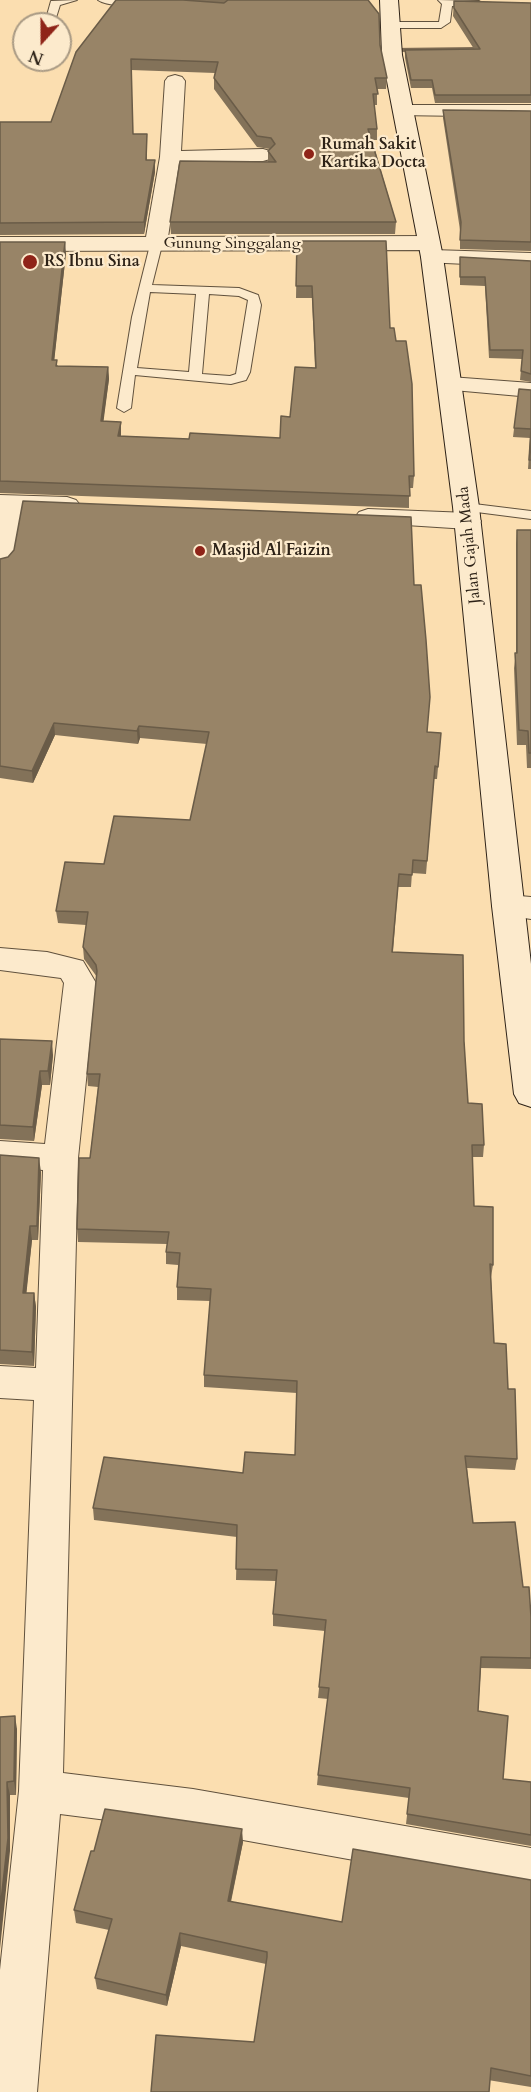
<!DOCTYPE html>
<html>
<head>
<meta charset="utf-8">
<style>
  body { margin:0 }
  #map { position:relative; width:531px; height:2092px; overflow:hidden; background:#fbdeb0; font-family:Cardo,serif }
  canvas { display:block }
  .north { position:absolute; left:12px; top:12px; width:60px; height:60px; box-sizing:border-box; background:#fceacc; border:2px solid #a99a84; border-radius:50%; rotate:201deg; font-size:16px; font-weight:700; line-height:24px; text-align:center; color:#2d2217 }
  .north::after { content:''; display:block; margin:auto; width:21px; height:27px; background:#8f2418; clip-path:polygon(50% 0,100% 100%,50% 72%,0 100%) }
</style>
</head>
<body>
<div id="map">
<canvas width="531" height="2092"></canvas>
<div class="north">N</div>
</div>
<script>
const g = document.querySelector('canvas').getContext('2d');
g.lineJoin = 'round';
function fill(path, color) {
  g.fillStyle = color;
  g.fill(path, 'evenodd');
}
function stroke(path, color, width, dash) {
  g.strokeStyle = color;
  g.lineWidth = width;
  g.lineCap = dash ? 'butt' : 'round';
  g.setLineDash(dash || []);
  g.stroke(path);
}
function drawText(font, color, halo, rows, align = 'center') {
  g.font = font + ' Cardo,serif';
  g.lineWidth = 4.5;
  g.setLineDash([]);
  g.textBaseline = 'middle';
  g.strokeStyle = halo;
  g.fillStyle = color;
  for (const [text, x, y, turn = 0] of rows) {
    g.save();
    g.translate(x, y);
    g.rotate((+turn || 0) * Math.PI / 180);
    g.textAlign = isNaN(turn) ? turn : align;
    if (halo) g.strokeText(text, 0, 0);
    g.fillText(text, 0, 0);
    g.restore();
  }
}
fill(new Path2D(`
  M364,45L393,48L476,47L479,49L476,51L393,52L362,48L361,47Z`), '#7f6c54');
const service = new Path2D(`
  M77,0L60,5L55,21L46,19L51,1Z
  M98,0H142L143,2C135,8 106,6 98,0Z
  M438,0L479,1L484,4L479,7L452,6L450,22L441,28H391L386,25L391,22H439L442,4Z
  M156,241L162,245L152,285L239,288L258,295L261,305L250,372L246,380L231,384L135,375L131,408L124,412L117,408L132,317L150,245ZM150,292L196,294L189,372L137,368ZM209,294L239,296L248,300L236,374L230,376L202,374Z
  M466,503L531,511V519L461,510L459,507L461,504Z`);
const minor = new Path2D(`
  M175,75L182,77L185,81L181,151L263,149L270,151L273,155L270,159L263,161L179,163L168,237L429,236L437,238L440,243L437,248L429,250L0,251V237H146L160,157L165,81L168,77Z
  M404,105H531V117L397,115L394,111L397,107Z
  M432,250L531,253V267L424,262L421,257L424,252Z
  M450,377L531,383V397L442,389L438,384L442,379Z
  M0,495L67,497L76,500L80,505L76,510L67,513L22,511L13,561L9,567L0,569Z
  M368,509L468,513L477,516L481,521L477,526L468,529L359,522L355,517L359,512Z
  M508,895L531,897V919L497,914L492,906L497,898Z
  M0,948L47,952L83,961L96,983L78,1158L63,1773L193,1789L531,1848V1892L193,1831L60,1814L37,2092H0V1970L19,1791L34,1400L0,1398V1366L36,1368L43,1170L0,1167V1141L45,1144L64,983L61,978L0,970Z`);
const secondary = new Path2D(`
  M380,0H398L402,55L443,257L479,507L531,964V1107L519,1103L514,1094L492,906L453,507L421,257L382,55Z`);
stroke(service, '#60513d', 2);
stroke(minor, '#60513d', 2);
stroke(secondary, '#2d2217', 2);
fill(service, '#fceacc');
fill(minor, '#fceacc');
fill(secondary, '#fceacc');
fill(new Path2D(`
  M116,0H368L380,45L387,78L386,89H377V105H374L377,129V140H372L396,222L395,234H171L170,222L268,162V151L270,149L257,147L214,89V78L215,73L131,70L133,134L147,145V160L155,172L144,234L0,235V122H51Z
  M454,1L531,3V103H435L432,88H411L405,58V50L474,49L453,16Z
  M443,110L531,111V251L460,249V230L443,118Z
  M297,241L390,328L414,476L413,488H409V508L0,493V242L66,253L54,360L58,366L108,367L109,379L103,421L121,434V436L189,439L280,438L290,417L315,368L312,298H296Z
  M460,257L531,261V382L520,380L522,359L489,358L485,286L460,285Z
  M519,389L531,390V469H528L530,438L513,437Z
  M517,530H531V768H527L526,745H517L514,668L516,653V544Z
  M0,559L414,585L427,732L441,733L437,779H434L426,874L412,873L411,887H398L393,952L464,1041L468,1103L484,1145L483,1157H472L474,1206L493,1265L491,1277L494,1343L508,1389L517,1459L515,1470L467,1468L473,1523L523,1587L531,1617V1669L481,1668L478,1711L503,1779L531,1782V1846L406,1824L409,1798L317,1785L318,1775L328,1699L318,1698L325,1631L273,1626V1614L276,1581L236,1580L237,1537L94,1520L93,1508L243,1473L295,1455L297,1393L204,1387V1375L210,1301L177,1300V1287L178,1265L166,1264V1252L167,1244L78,1242L77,1229L90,1158L98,1087L88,1086L87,1074L97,977L84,959L83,947L86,925L58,923L56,911L104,864L190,820L207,744L140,738L138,744L55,735L33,783L0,778Z
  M0,1039L53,1055L50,1085H42L34,1141L0,1139Z
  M0,1155L41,1172L38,1240H32L26,1293H34L36,1307L34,1366L0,1364Z
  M0,1717L17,1729L16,1795H10V1851Z
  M243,1842L231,1902L342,1922L531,1880V2087L254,2042L266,1964L181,1946L167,2006L97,1989L95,1978L109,1930L76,1923L74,1910L94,1851Z`), '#837259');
fill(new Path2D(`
  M155,160V172L144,234V222Z
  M65,242L66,253L53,372L52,360Z
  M108,367L109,379L102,433L101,421Z
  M121,422V434L119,448L118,436Z
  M54,723L55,735L33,783L32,771Z
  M139,726L140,738L138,744L137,731Z
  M52,1041L53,1055L50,1085L48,1071Z
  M40,1071L42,1085L34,1141L33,1127Z
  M39,1158L41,1172L38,1240L37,1226Z
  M30,1226L32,1240L25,1307L23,1293Z
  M34,1293L36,1307L34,1366L32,1352Z
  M15,1716L17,1729L16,1795L14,1781Z
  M7,1782L10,1795V1851L0,1949V1910Z
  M242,1829L243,1842L228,1914V1901Z
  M180,1933L181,1946L167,2006L166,1995Z`), '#6a5c48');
const building = new Path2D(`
  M116,0H183L224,3L228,0H368L379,14L380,45L387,78H375L378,94H373L377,129H368L396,222H170L180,161L276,162L268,151L275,144L271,138L257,136L214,78L218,62L131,59L133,134H147L146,160H155L144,222L0,223V122H51L76,52Z
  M454,1L531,3V95H435L432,80H411L405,50L480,49L454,8Z
  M443,110L531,111V242L460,240L461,222Z
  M297,241H386L390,328H394L396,341H406L412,384L414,476H409L410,496L0,481V242H65L52,360H57L56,366L108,367L101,421L121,422L118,436L189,439L190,433L280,438L281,416L290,417L295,367L316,368L312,286H296Z
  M460,257L531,261V374L521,371L523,350H490L485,277H460Z
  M519,389L531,390V460H529L531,429L514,428Z
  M23,501L411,517L414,585H421L426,640L430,697L427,732L441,733L438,767L435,766L427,861L413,860L412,875L399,874L392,952L463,955L464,1041L468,1103L482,1104L484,1145H472L474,1206L493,1207V1265L490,1264L494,1343L506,1344L508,1389H515L517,1459L465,1456L473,1523L515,1522L523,1587H529L531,1617V1658L481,1657L478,1711L508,1716L503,1779L531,1782V1835L407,1814L410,1788L318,1775L329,1688L319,1687L326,1620L273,1614L277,1570L236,1569L237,1525L93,1508L104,1457L243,1473L245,1452L295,1455L297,1381L204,1375L211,1289L177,1287L180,1253L166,1252L169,1232L77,1229L79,1158H90L100,1074H87L97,971L96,965L83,947L88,912L56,911L65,862L104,864L114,816L190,820L209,732L139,726L137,731L54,723L32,771L0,766V559L8,557L14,550Z
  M517,530H531V753H529L528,731L519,730L515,653H517Z
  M0,1039L52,1041L48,1071H40L33,1127L0,1125Z
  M0,1155L39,1158L37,1226H30L23,1293H34L32,1352L0,1350Z
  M15,1716L14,1777V1781L7,1782L8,1838L0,1910V1717Z
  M105,1809L242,1829L228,1901L342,1922L353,1849L531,1880V2076L491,2068L489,2092H151L156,2035L254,2042L267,1957V1952L180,1933L166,1995L95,1978L112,1919L74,1910L91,1851H94Z`);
fill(building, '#988467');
stroke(building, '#6a5c48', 1.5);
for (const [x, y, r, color] of [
  [309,154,6,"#8f2418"],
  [30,262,8,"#8f2418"],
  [200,551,6,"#8f2418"]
]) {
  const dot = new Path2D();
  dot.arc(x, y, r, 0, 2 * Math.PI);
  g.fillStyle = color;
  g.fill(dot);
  stroke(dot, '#fceacc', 2);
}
drawText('bold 16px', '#2d2217', '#fceacc', [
  ["Rumah Sakit",321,145],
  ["Kartika Docta",321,163],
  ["RS Ibnu Sina",44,262],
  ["Masjid Al Faizin",212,551]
], 'left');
drawText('16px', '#2d2217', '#fceacc', [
  ["Gunung Singgalang",232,244],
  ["Jalan Gajah Mada",470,545,-96]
]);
</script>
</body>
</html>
